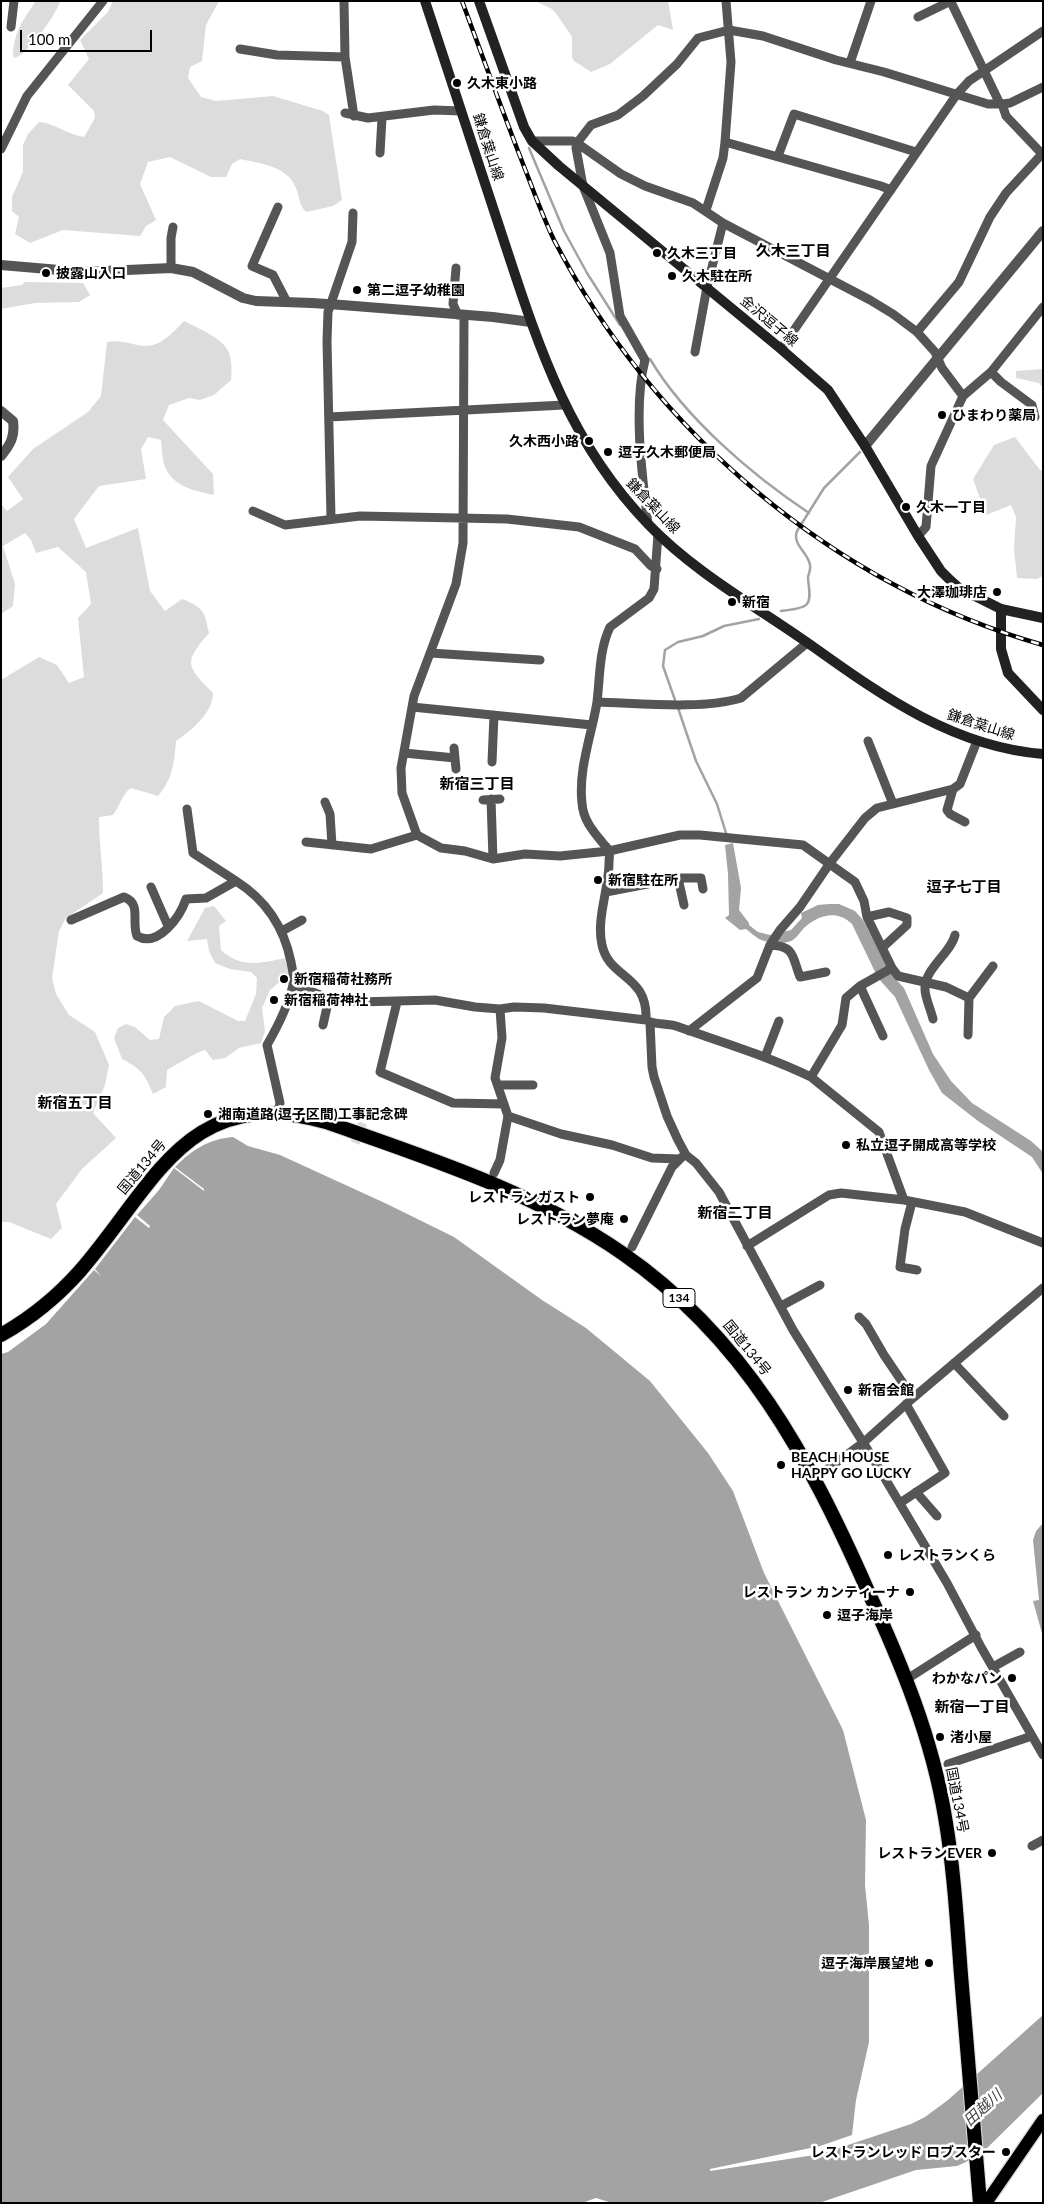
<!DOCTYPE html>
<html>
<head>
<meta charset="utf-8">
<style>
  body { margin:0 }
  #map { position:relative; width:1044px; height:2204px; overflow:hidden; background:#fff; font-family:Lato,sans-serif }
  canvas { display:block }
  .frame { position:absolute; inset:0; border:2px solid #000; pointer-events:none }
  .scale { position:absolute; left:20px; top:30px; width:132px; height:22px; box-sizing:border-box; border:2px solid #000; border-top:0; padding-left:6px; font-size:15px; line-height:18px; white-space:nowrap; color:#000; -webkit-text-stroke:4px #fff; paint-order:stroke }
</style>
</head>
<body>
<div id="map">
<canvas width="1044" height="2204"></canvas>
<div class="frame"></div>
<div class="scale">100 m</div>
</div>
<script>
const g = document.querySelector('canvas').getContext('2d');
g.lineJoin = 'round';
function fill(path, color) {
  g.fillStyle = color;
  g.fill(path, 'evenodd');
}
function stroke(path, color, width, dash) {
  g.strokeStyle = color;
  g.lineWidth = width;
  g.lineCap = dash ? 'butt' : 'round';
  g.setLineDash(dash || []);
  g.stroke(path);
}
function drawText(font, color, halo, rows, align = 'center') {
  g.font = font + ' Lato,"Noto Sans JP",sans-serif';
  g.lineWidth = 5;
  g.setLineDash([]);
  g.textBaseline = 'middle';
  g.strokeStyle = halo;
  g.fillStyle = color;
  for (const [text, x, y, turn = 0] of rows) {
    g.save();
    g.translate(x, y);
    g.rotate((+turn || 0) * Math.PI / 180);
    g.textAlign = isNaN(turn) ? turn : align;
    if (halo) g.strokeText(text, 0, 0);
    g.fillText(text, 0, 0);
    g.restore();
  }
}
fill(new Path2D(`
  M36,1H60C57,14 27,55 15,58L13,56C14,31 22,22 36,1Z
  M113,1H219L206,25L202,61L190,67L188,78L201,97L216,101L273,96L323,111L329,115L342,200L333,206L306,212C298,204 300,196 295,186C287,166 258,163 240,159L232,164L226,177H211L170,157L148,162L140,184L156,220L146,226L140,236L63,230L30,243L15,234L19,217L12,211V197L23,172V145L28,134L39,122C55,123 68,135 84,137L95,118L94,111L68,85L89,59L80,40L108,12Z
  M535,1H668L673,30L658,25L610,64L591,72L574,61L572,57V37L558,16L552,9Z
  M25,282L83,283L90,295L79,302L35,303L1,309V288L22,285Z
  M184,321C197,328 219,336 227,349C232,356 232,371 231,380L214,395L200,400L189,398L169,405L163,420L213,474L214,495C196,491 173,487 165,467C162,459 162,448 161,440L148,437L141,449L146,479L99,486L74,519L86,548L138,528L150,591L165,611L182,599C204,608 204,610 209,633C184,662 185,665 213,693C213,713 191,731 176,741C174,764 173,778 158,796L131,788C121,795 121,805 113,815L99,817C99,843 103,867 103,893L66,918L59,931L52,978L56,994L69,1015L95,1032L109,1065L105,1085L93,1113L116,1138L82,1169L56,1204L62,1228L51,1239L9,1222H1V680L39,657L57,665L69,683L84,677L78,618L91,604L86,572L58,547L36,553L31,540L25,533L3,546L15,584L13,606L1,614V504L7,511L23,499L8,477L33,449L88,412L101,396L107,342C121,339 132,345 146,346C162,346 174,331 184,321Z
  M1043,369V388L1039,383L1016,378V371Z
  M1015,437L1040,470L1043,471V576L1037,579L1017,578L1014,549L1016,517L1011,505L986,515L973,479L994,445Z
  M214,906L226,921L219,926L221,950C242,969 260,963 285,958L289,974L270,990L262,1008L265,1031L261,1043L239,1048L225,1058L213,1060L205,1050C196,1052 177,1065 167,1070L166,1087L153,1094C145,1074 141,1069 122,1059L114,1038L118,1028L126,1024L135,1027L150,1040L159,1039L164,1017L175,1006L199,1001L238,1021H245L256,994L257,978L251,972L230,969L215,963L209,951L207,939L187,941L205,908Z`), '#dcdcdc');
fill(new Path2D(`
  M733,843L741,888L739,910L749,923V925L758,932L770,935L791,930L802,918L801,913L818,905L829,904H839L855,911L863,920L891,974L904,988L933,1054L951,1081L972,1103L1031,1141L1042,1151L1043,1174L1032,1157L978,1121L942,1093L929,1070L895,997L878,978L852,924C837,909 818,915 804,928C800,932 797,937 793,940C786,945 766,943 759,939C754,936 750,932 746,929L740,930L725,918L729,915L728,874L725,845Z
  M233,1137L248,1146L280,1155L387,1204L454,1237L542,1300L586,1328L650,1381L708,1453L733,1491L764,1573L843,1730L866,1820L865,1885L869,1925V2042L856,2100L852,2135L820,2146L710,2169V2171L821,2154L911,2124L925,2117L948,2100L1043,2015V2093L983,2152L966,2162L957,2166L916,2170L819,2203H612L596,2198L582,2203H1V1354L8,1352L46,1324L94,1270L101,1276L95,1269L135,1217L149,1228L150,1226L137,1215L159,1190L174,1168L204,1191V1189L175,1167C192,1150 208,1139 233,1137Z
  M1043,1523V1637L1033,1601L1039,1600L1033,1540L1036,1531Z`), '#a3a3a3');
stroke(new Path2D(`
  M529,148L564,231L587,273L620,325
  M650,359C685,418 752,475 809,513
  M781,611C788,610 803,609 807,604C812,598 808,584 808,577C809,573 811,569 810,565C808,552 792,545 797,531L824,488L860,452
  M675,700L663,666L665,650L678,642L703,636L724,626L759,619
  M678,708L696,761L717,804L726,833`), '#a3a3a3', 2.5);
stroke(new Path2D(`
  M355,1143L363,1123`), '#d9d9d9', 9, [9, 4.5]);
const primary = new Path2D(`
  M986,2203L1043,2120`);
const trunk = new Path2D(`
  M1,1335C31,1318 57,1297 80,1271C155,1185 187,1083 326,1122C428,1158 532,1191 622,1253C745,1338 808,1456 867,1589C901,1663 932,1737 945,1817C954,1869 957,1923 961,1975C967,2051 974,2127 980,2203`);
stroke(primary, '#dbdbdb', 15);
stroke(trunk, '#dbdbdb', 16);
stroke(new Path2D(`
  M344,1L345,57L354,116
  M951,2L1000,104
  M918,17L951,1
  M11,27L14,1
  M240,49L277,55L345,57
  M850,63L871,1
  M1002,104L1010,103L1043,87
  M345,113L368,118L434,110L461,111
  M532,141H573L577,143L621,174L645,186L693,203L723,223L870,300L893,314L917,332L935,352L942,368L963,396
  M725,142L881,186L891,190
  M1,149L27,96L103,1
  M380,153L382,118
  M778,156L794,114L916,152
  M278,207L252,266L273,275L287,302
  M706,210L723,158L725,142L731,62L726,1
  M171,268V238L173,227
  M456,268L453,304L458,315
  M464,315L463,543L456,584L414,696L401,768L402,793L417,835L441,848L465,851L493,859L525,854L560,856L609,851L680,835H700L803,845L855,882L864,901L867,917L892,968L898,976L946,987L969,998
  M917,332L959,282L990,217L1006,193L1042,154
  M781,349L957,94L969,81L1043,31
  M695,352L707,287L723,223
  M991,372L1001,382L1032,405L1035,417
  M329,417L564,405
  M253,511L285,525L360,516L507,519L579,527L635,549L651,566L657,569
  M331,518L327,341L328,312L352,242L353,213
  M648,524C642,476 633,406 645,360L620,316L610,253L583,186L576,148L577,143L591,125L618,115L643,96L677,64L698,38L729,30L763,36L836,60L884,72L988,104H1002L1006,116L1043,155
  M918,536L926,527L931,466L963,396L991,372L1043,307
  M430,653L540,660
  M597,702C638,703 702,710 741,698L807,643
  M412,707L592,725
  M868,741L893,804
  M454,748L456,769
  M404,753L455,758
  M492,762L494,715
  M953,789L947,810L950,814L965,822
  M491,799L493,859
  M483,800L500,799
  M325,802L330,814L332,845
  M187,809L193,853L236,881
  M306,842L371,849L417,835
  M678,878L684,905
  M151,887L168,926
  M606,892L678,878H701L703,889
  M867,917L889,912L907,918V925L882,948
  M71,920L124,897C142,904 131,921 137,936C158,948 180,917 186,899L206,898L236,881C266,900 284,927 291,962C292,969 295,977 293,985C288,1006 278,1026 267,1045L280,1103L279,1107
  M282,931L302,920
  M770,945C795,946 792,956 800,977L826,972
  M293,984L325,997L357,1002L435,1000L475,1007L500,1009L514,1007L544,1008L646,1020C654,1025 666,1023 676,1026C721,1042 768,1056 811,1077L842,1025L846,998L860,986L892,968
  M860,986L883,1036
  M397,1002L380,1072L453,1103L504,1104
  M933,1019C931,1010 925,998 925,989C924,969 951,953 955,935
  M646,1020C648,974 609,979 602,945C596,919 609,889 609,863C609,859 610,854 609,851C608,848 604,845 602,842C592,830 583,819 582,803C578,769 592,734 597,702C600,677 599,650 610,627L649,598L654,589L658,534
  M650,1023L652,1067L654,1077L667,1116L678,1140L686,1155L696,1163L719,1192L793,1330L874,1460L947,1583L981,1647L1043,1755
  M323,1025L329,998
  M689,1031L757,978L770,945L780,930L800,907L830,863L865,818L877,808L953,789L960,784L977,741
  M968,1035L969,998L993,966
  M765,1057L779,1021
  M811,1077L879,1132L904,1200
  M498,1085H533
  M508,1116L561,1134L612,1145L652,1158L679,1159
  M494,1173L500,1160L508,1116L495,1078L502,1038L500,1009
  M912,1202L905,1229L900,1267L917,1270
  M747,1246L829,1195L841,1193L904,1200L965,1212L1043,1243
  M632,1247L672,1167L682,1157
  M781,1306L820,1285
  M859,1317L866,1324L884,1355L913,1398
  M954,1363L1004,1416
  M822,1473L864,1442L913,1398L1043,1288
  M916,1492L937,1516
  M900,1503L945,1473L906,1404
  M993,1667L1020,1652
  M907,1679L976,1635
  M948,1764L1032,1736
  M1032,1846L1043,1840`), '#555', 9);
stroke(new Path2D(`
  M1,265L83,272L171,268L193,272L243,298L256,301L312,303
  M342,305L493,317L531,322
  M1,411L13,421C15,436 11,444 1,456
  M865,446L1043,231`), '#555', 10);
stroke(new Path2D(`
  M425,1C450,77 475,153 500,229C536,338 565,438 648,524C696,574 759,608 815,648C885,698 955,747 1043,754
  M479,1L524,127L532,141L559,166L781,349L828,390L865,446L918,536L941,571L950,580L959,588L1001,609L1043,618
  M1001,609V649L1008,673L1043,710`), '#222', 10);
stroke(primary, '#000', 12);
stroke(trunk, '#000', 14);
const rail = new Path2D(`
  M462,1C482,55 502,110 523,164C533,189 542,215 554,240C654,432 833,585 1043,645`);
stroke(rail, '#000', 4.5);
stroke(rail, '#fff', 2.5, [8]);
stroke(new Path2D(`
  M312,303L342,305`), '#555', 10);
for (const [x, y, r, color] of [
  [457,83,5,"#000"],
  [657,253,5,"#000"],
  [46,273,5,"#000"],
  [672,276,5,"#000"],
  [357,290,5,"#000"],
  [942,415,5,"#000"],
  [589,441,5,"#000"],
  [608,452,5,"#000"],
  [906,507,5,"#000"],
  [997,592,5,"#000"],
  [732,602,5,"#000"],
  [598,880,5,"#000"],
  [284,979,5,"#000"],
  [274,1000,5,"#000"],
  [208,1114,5,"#000"],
  [846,1145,5,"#000"],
  [590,1197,5,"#000"],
  [624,1219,5,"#000"],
  [848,1390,5,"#000"],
  [781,1465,5,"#000"],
  [888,1555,5,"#000"],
  [910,1592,5,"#000"],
  [827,1615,5,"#000"],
  [1012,1678,5,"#000"],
  [940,1737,5,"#000"],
  [992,1853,5,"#000"],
  [929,1963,5,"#000"],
  [1006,2152,5,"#000"]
]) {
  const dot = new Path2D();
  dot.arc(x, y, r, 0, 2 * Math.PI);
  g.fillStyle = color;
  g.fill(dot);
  stroke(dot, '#fff', 2);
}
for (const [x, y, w] of [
  [679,1298,32]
]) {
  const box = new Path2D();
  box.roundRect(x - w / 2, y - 9.5, w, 19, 4);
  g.fillStyle = '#fff';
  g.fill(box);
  stroke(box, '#000', 1);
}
drawText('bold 12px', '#000', null, [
  ["134",679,1298]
]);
drawText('bold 14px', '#000', '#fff', [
  ["久木東小路",467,83],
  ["久木三丁目",667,253],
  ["披露山入口",56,273],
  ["久木駐在所",682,276],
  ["第二逗子幼稚園",367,290],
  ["ひまわり薬局",952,415],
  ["久木西小路",579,441,"right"],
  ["逗子久木郵便局",618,452],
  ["久木一丁目",916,507],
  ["大澤珈琲店",987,592,"right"],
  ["新宿",742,602],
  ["新宿駐在所",608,880],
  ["新宿稲荷社務所",294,979],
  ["新宿稲荷神社",284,1000],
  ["湘南道路(逗子区間)工事記念碑",218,1114],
  ["私立逗子開成高等学校",856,1145],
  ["レストランガスト",580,1197,"right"],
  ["レストラン夢庵",614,1219,"right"],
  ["新宿会館",858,1390],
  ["BEACH HOUSE",791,1457],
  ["HAPPY GO LUCKY",791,1473],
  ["レストランくら",898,1555],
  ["レストラン カンティーナ",900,1592,"right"],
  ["逗子海岸",837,1615],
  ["わかなパン",1002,1678,"right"],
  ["渚小屋",950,1737],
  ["レストランEVER",982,1853,"right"],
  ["逗子海岸展望地",919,1963,"right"],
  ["レストランレッド ロブスター",996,2152,"right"]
], 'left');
drawText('14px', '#000', '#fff', [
  ["鎌倉葉山線",488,147,72],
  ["金沢逗子線",769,321,40],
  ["鎌倉葉山線",653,506,46],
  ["鎌倉葉山線",981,725,18],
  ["国道134号",142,1167,-50],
  ["国道134号",747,1348,51],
  ["国道134号",957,1800,79]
]);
drawText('bold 15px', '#000', '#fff', [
  ["久木三丁目",793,251],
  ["新宿三丁目",477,784],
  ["逗子七丁目",964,887],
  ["新宿五丁目",75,1103],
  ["新宿二丁目",735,1213],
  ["新宿一丁目",972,1707]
]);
drawText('italic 15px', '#444', '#fff', [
  ["田越川",983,2108,-42]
]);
</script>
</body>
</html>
